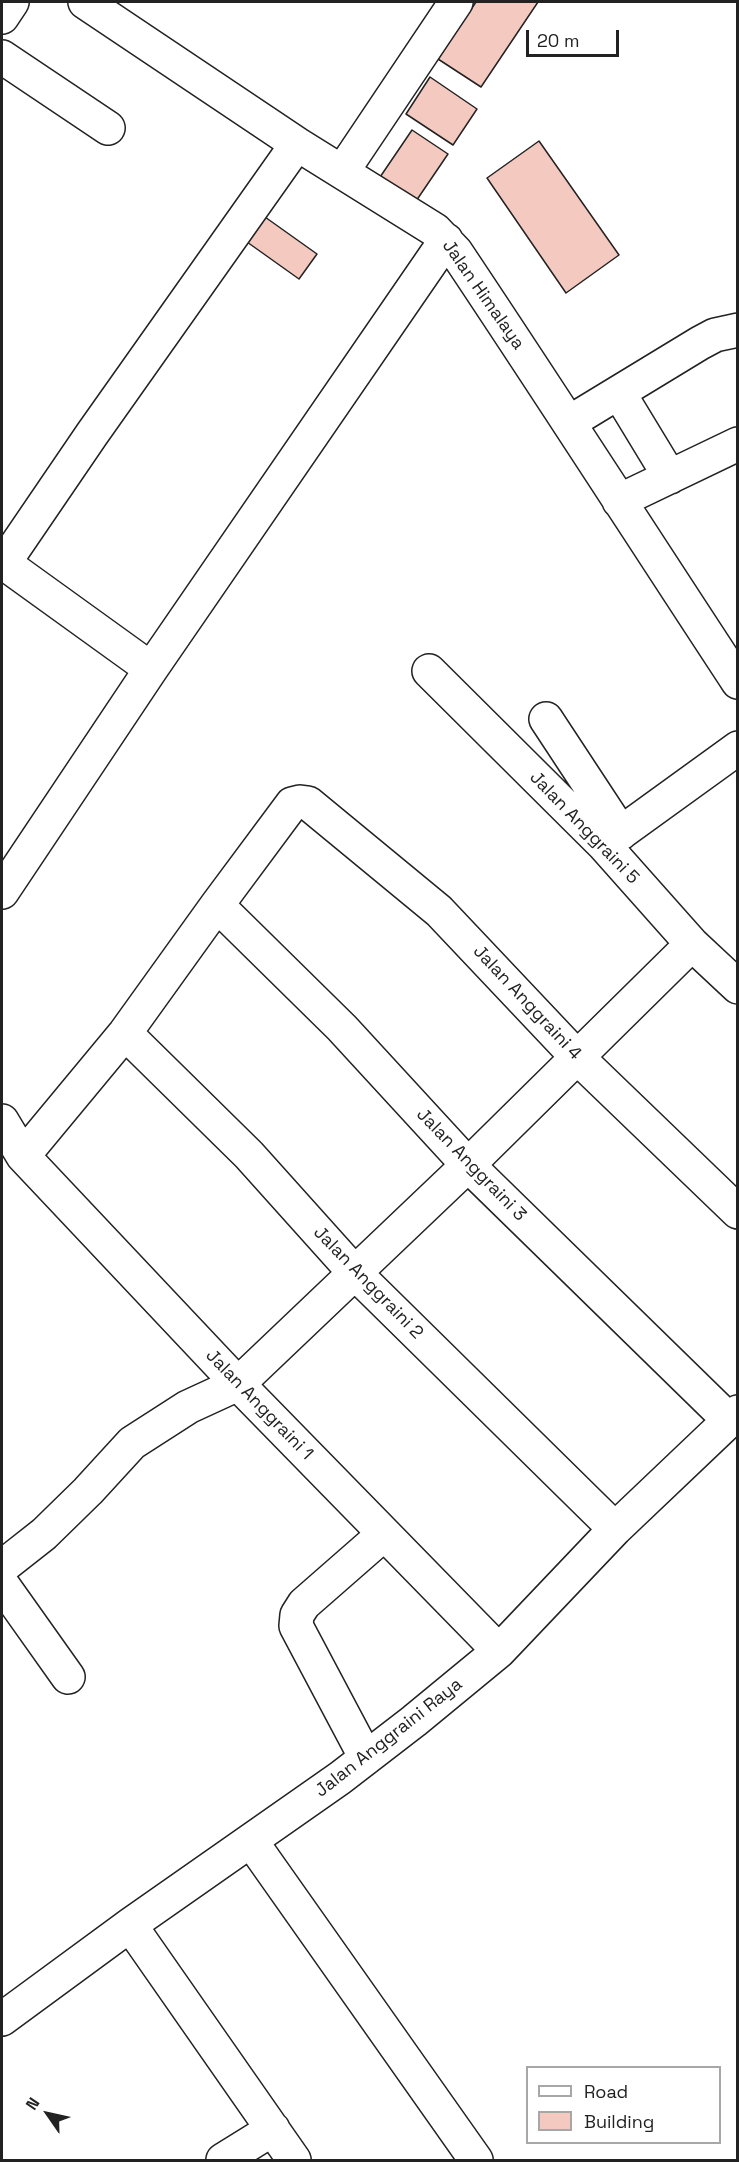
<!DOCTYPE html>
<html>
<head>
<meta charset="utf-8">
<style>
  body { margin:0 }
  #map { position:relative; width:739px; height:2162px; overflow:hidden; background:#fff; font-family:"Space Grotesk",sans-serif }
  canvas { display:block }
  .frame { position:absolute; inset:0; border:3px solid #222; pointer-events:none }
  .legend { position:absolute; left:526px; top:2066px; width:195px; height:78px; box-sizing:border-box; background:#fff; border:2px solid #a7a7a7; margin:0; padding:8px 10px; list-style:none; font-size:18px; color:#222 }
  .legend li { display:flex; align-items:center; gap:12px; height:30px }
  .legend b { width:30px; border:2px solid #a7a7a7 }
  .north { position:absolute; left:18px; top:2084px; width:60px; height:60px; -webkit-text-stroke:4px #fff; paint-order:stroke; rotate:304deg; font-size:16px; font-weight:700; line-height:24px; text-align:center; color:#222 }
  .north::after { content:''; display:block; margin:auto; width:21px; height:27px; background:#222; clip-path:polygon(50% 0,100% 100%,50% 72%,0 100%) }
  .scale { position:absolute; left:526px; top:30px; width:93px; height:27px; box-sizing:border-box; border:3px solid #222; border-top:0; padding-left:8px; font-size:18px; line-height:21px; white-space:nowrap; color:#222; -webkit-text-stroke:4px #fff; paint-order:stroke }
</style>
</head>
<body>
<div id="map">
<canvas width="739" height="2162"></canvas>
<div class="frame"></div>
<ul class="legend">
<li><b style="height:8px;background:#fff"></b>Road</li>
<li><b style="height:16px;background:#f3c9c0"></b>Building</li>
</ul>
<div class="north">N</div>
<div class="scale">20 m</div>
</div>
<script>
const g = document.querySelector('canvas').getContext('2d');
g.lineJoin = 'round';
function fill(path, color) {
  g.fillStyle = color;
  g.fill(path, 'evenodd');
}
function stroke(path, color, width, dash) {
  g.strokeStyle = color;
  g.lineWidth = width;
  g.lineCap = dash ? 'butt' : 'round';
  g.setLineDash(dash || []);
  g.stroke(path);
}
function drawText(font, color, halo, rows, align = 'center') {
  g.font = font + ' "Space Grotesk",sans-serif';
  g.lineWidth = 4.5;
  g.setLineDash([]);
  g.textBaseline = 'middle';
  g.strokeStyle = halo;
  g.fillStyle = color;
  for (const [text, x, y, turn = 0] of rows) {
    g.save();
    g.translate(x, y);
    g.rotate((+turn || 0) * Math.PI / 180);
    g.textAlign = isNaN(turn) ? turn : align;
    if (halo) g.strokeText(text, 0, 0);
    g.fillText(text, 0, 0);
    g.restore();
  }
}
const building = new Path2D(`
  M476,2H538L481,87L438,59Z
  M430,77L477,109L453,145L406,114Z
  M412,130L448,154L412,207L376,183Z
  M539,141L619,255L566,293L487,178Z
  M265,217L317,254L299,279L247,242Z`);
fill(building, '#f3c9c0');
stroke(building, '#222', 1.5);
const minor = new Path2D(`
  M85,2L297,144L435,230L456,252C551,394 644,539 738,682
  M2,57L108,128
  M342,172L456,2
  M619,393L670,477
  M570,422L700,343L715,335L738,330
  M619,501L738,444
  M4,563L151,669
  M2,566L92,434L297,144
  M429,671L604,845L692,944L738,987
  M546,719L621,833
  M604,845L738,748
  M2,892L151,669L446,240
  M217,905L342,1028L468,1165L729,1420
  M125,1033L249,1155L354,1272L615,1529
  M2,1121L23,1156L238,1384L499,1651
  M23,1156L125,1033L217,905L292,804L300,802L308,803L439,911L577,1057L738,1212
  M2,1567L44,1534L88,1491L132,1443L188,1407L238,1384L468,1165L692,944
  M2,1584L68,1677
  M366,1758L296,1626L297,1615L304,1604L384,1534
  M251,1841L476,2160
  M130,1925L294,2160
  M2,2019L130,1925L340,1778L414,1721L499,1651L615,1529L738,1412
  M223,2160L273,2129`);
const major = new Path2D(`
  M2,17L12,2`);
stroke(minor, '#222', 36);
stroke(major, '#222', 36);
stroke(minor, '#fff', 33);
stroke(major, '#fff', 33);
drawText('18px', '#222', '#fff', [
  ["Jalan Himalaya",483,295,55],
  ["Jalan Anggraini 5",584,828,46],
  ["Jalan Anggraini 4",527,1003,47],
  ["Jalan Anggraini 3",471,1165,46],
  ["Jalan Anggraini 2",368,1283,46],
  ["Jalan Anggraini 1",259,1405,46],
  ["Jalan Anggraini Raya",389,1738,-38]
]);
</script>
</body>
</html>
